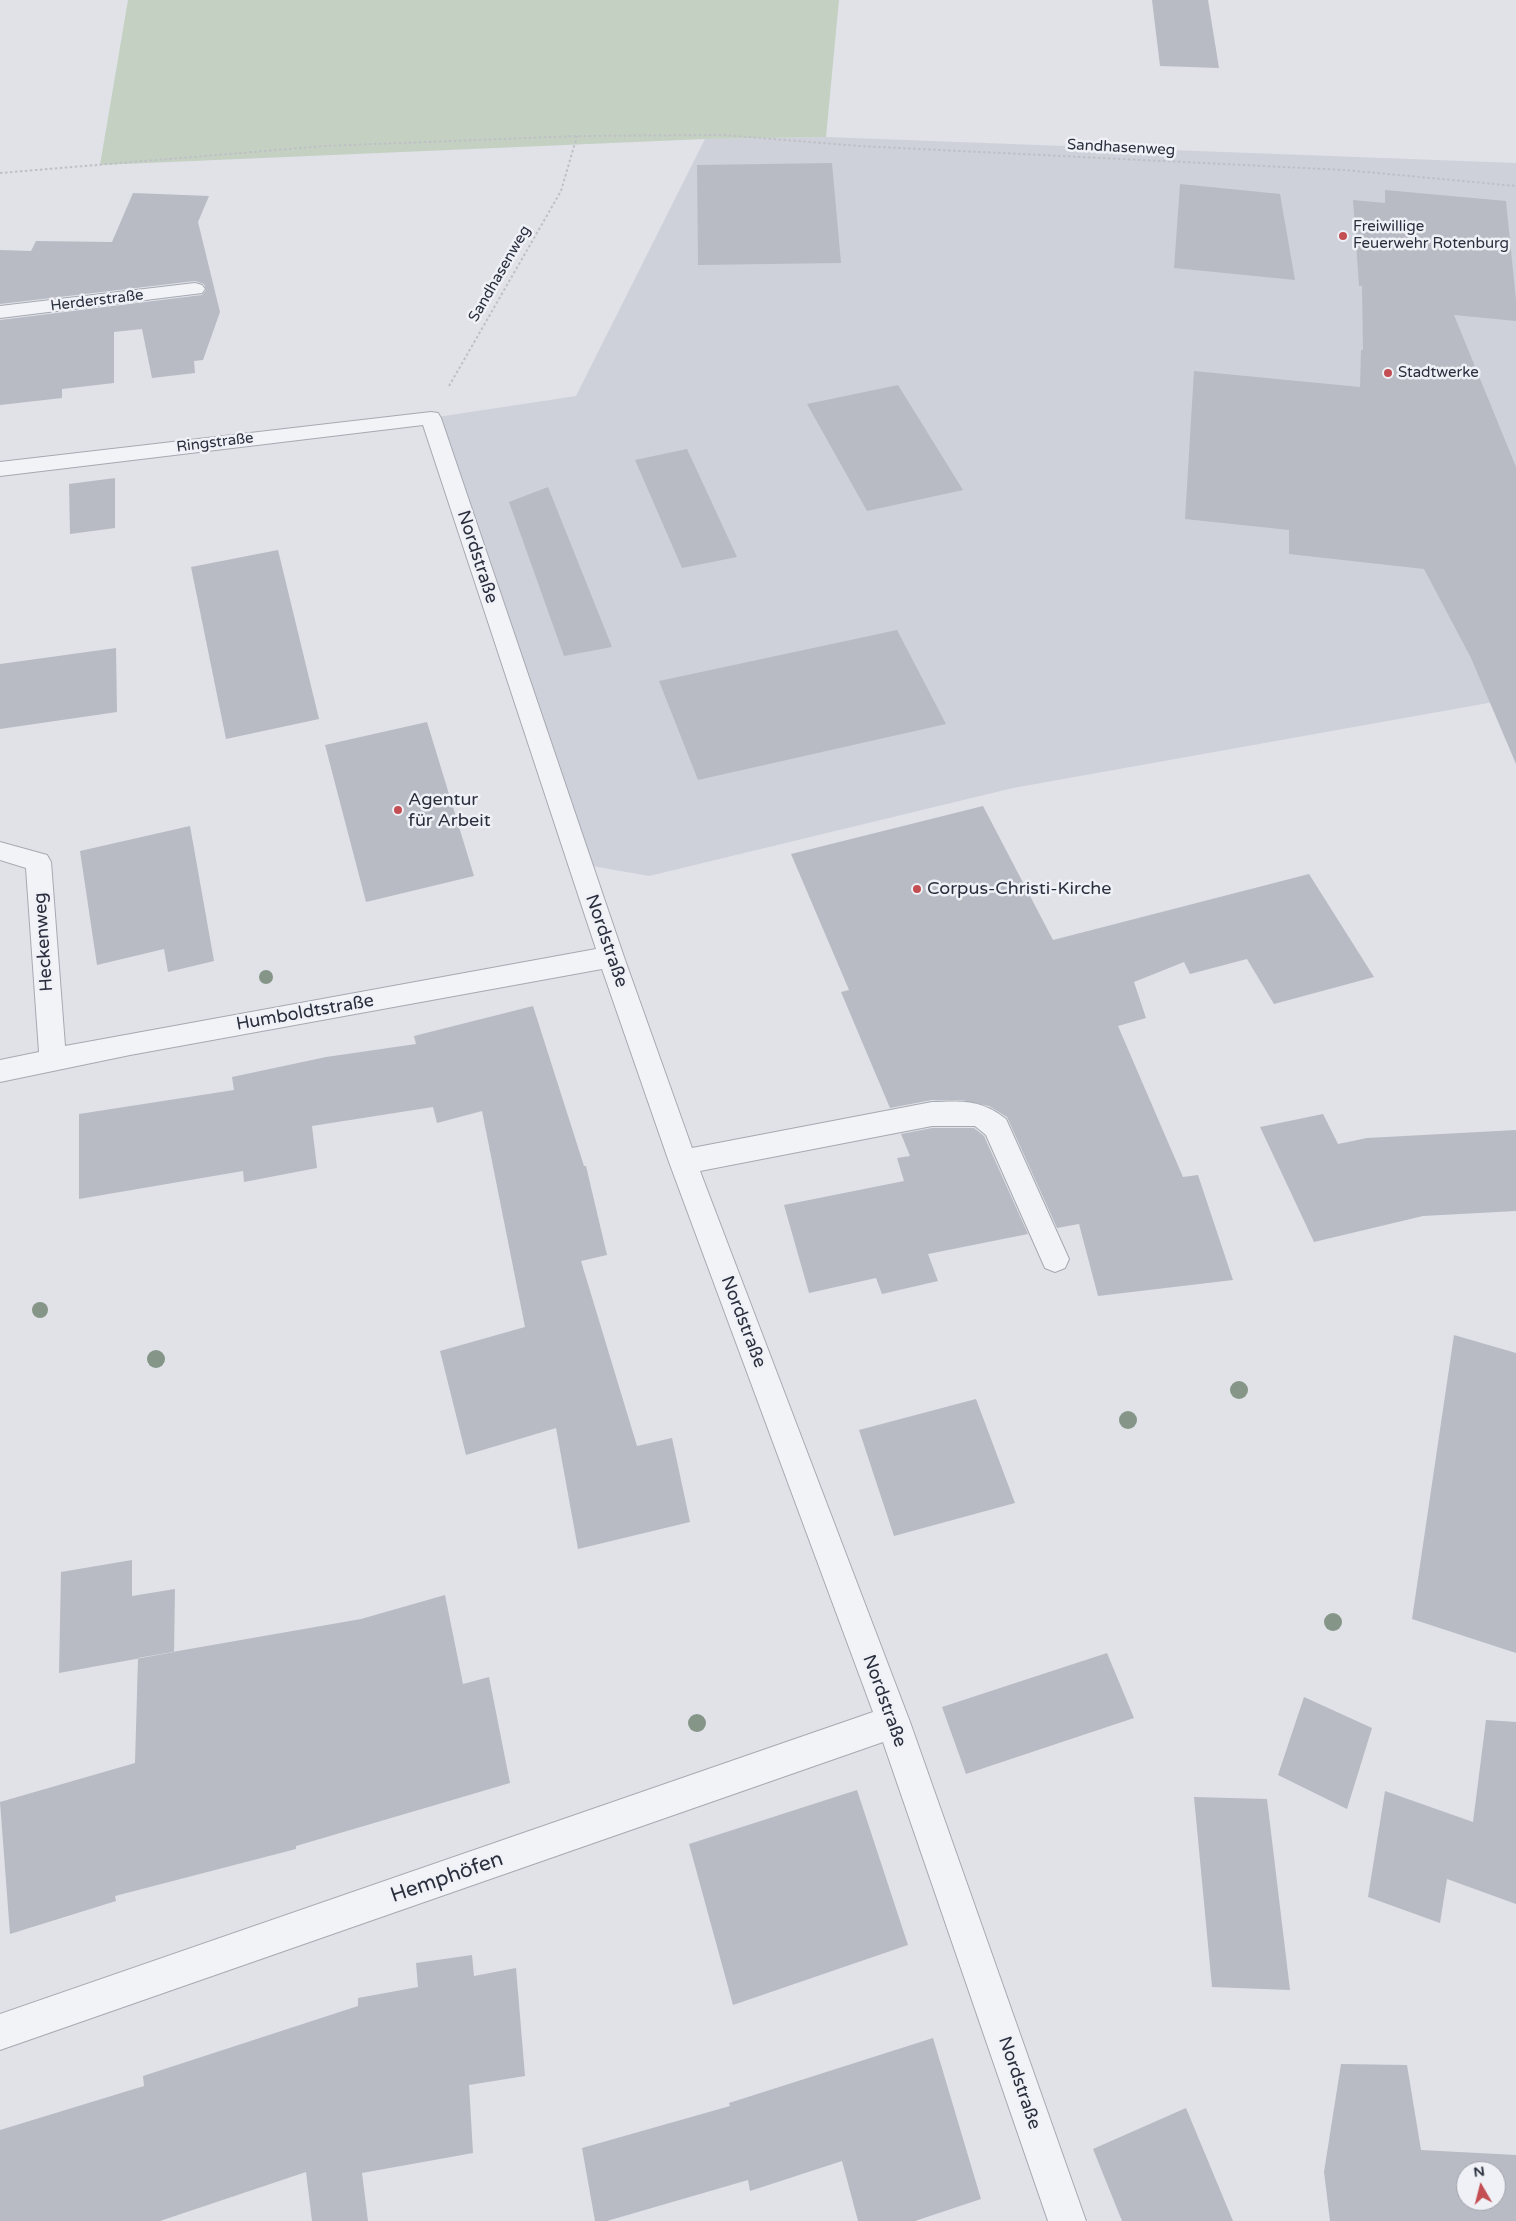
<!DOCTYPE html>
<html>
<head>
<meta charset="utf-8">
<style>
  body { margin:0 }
  #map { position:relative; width:1516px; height:2221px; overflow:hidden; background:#e0e2e8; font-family:"Varela Round",sans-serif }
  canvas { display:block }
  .north { position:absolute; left:1456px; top:2161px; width:50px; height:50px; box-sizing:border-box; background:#eff1f6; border:1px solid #a0a3ac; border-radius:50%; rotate:352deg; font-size:14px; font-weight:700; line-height:20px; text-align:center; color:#2a2f3e }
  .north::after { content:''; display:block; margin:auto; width:18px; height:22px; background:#c34f54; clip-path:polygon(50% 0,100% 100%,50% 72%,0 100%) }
</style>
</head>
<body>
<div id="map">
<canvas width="1516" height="2221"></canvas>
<div class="north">N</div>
</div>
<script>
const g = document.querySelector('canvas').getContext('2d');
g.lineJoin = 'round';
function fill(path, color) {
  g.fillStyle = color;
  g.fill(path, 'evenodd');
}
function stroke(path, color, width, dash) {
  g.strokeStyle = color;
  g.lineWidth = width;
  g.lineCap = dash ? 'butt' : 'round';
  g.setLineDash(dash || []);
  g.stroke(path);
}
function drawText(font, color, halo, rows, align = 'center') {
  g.font = font + ' "Varela Round",sans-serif';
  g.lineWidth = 5;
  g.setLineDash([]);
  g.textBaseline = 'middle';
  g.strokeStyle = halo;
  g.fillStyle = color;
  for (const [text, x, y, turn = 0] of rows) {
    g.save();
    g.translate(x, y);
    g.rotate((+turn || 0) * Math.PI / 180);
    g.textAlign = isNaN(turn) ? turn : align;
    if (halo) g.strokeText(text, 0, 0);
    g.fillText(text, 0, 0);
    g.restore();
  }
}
fill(new Path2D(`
  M826,137L1516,163V698L1013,788L649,876L581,864L431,418L576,396L705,139Z`), '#ced1da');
fill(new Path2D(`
  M128,0H839L826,137L705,139L100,165Z`), '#c4d1c2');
fill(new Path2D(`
  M1152,0H1208L1219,68L1160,66Z
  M832,163L841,263L698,265L697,165Z
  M1180,184L1280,194L1295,280L1174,268Z
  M1385,190L1506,201L1516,300V321L1454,315L1516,467V764L1471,658L1424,569L1289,554V530L1185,519L1194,371L1360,387L1361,350H1363L1362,286H1359L1353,200L1385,203Z
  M133,193L209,196L198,222L220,312L203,360L194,361L195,373L152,378L142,329L114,332V383L62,389V398L0,405V320L202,295L206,290L204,284L195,281L0,304V250L31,251L36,241L112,242Z
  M898,385L963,490L867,511L807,404Z
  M687,449L737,557L682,568L635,460Z
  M115,478V528L70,534L69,484Z
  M548,487L612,647L564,656L509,502Z
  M278,550L319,719L226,739L191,567Z
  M897,630L946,724L698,780L659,681Z
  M116,648L117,712L0,729V664Z
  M427,722L474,876L366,902L325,745Z
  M983,806L1053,940L1309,874L1374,977L1274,1004L1247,959L1190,974L1184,962L1134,982L1146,1018L1118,1026L1183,1177L1198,1175L1233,1280L1098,1296L1079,1224L1057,1228L1007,1117L989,1106L962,1100H932L890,1108L841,992L849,990L791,854Z
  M190,826L214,961L168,972L164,949L97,965L80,851Z
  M533,1006L584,1166H586L607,1255L581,1261L637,1446L672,1438L690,1522L578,1549L556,1428L466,1455L440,1351L525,1327L482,1111L437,1123L433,1107L312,1126L317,1168L244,1182L243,1171L79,1199V1114L234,1090L232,1077L326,1057L416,1044L414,1036Z
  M1323,1114L1338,1144L1367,1138L1516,1130V1211L1423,1216L1314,1242L1260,1127Z
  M932,1128H974L984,1136L1028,1234L928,1254L938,1281L882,1294L876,1278L809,1293L784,1205L904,1181L897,1158L910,1156L901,1134Z
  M1454,1335L1516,1353V1653L1412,1619Z
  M976,1399L1015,1503L894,1536L859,1430Z
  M132,1560V1596L175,1589L174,1652L59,1673L61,1572Z
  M445,1595L463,1684L489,1677L510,1783L296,1846V1849L115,1896L116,1901L10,1934L0,1802L135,1763L138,1658L361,1619Z
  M1107,1653L1134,1718L966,1774L942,1707Z
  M1304,1697L1372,1728L1347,1809L1278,1775Z
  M1486,1720L1516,1722V1904L1447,1879L1440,1923L1368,1897L1385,1791L1473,1822Z
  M857,1790L908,1945L733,2005L689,1844Z
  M1194,1797L1267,1799L1290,1990L1212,1987Z
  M472,1955L474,1976L516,1968L525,2076L469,2085L473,2153L362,2173L368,2221H312L306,2172L160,2221H0V2130L144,2086L143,2076L358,2006V1998L418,1987L416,1963Z
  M933,2038L981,2199L915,2221H858L842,2161L750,2191L748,2180L607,2221H595L582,2148L730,2106L729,2103Z
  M1341,2064L1407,2065L1421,2150L1516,2155V2221H1330L1324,2172ZM1466,2171H1496V2201H1466Z
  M1186,2108L1233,2221H1122L1093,2149Z`), '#b8bbc4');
const minor = new Path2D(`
  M195,283L202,285L205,289L202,293L0,318V306Z
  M431,412L438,413L441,418L624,957L692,1148L932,1102C962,1101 981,1099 1006,1119L1069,1259L1065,1268L1055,1272L1045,1268L986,1135L975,1126H932L700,1171L910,1722L1086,2221H1048L883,1742L0,2050V2014L873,1712L669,1162L602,969L130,1055L0,1082V1060L39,1052L26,868L0,860V842L47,855L51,862L65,1046L596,949L423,425L0,476V462Z`);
stroke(minor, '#a6a9b2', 2);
stroke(new Path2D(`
  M0,173L325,146L577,136L724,135L859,146L1345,170L1516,186
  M449,386L561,191L577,136`), '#bec0c6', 2, [2.5, 2.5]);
fill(minor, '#f2f3f6');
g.fillStyle = '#859688';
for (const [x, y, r] of [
  [266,977,7],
  [40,1310,8],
  [156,1359,9],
  [1239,1390,9],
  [1128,1420,9],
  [1333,1622,9],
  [697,1723,9]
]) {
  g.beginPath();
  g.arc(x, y, r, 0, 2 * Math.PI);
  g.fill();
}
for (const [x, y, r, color] of [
  [1343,236,5,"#c34f54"],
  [1388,373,5,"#c34f54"],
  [398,810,5,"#c34f54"],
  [917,889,5,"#c34f54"]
]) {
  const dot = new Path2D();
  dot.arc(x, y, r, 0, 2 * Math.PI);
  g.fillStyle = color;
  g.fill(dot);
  stroke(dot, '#eff1f6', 2);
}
drawText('15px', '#2a2f3e', '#eff1f6', [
  ["Sandhasenweg",1121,148,3],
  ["Sandhasenweg",500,274,-60],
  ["Herderstraße",97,301,-7],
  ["Ringstraße",215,443,-7]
]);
drawText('15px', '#2a2f3e', '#eff1f6', [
  ["Freiwillige",1353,227],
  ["Feuerwehr Rotenburg",1353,244],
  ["Stadtwerke",1398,373]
], 'left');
drawText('18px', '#2a2f3e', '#eff1f6', [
  ["Nordstraße",477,557,72],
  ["Nordstraße",606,941,71],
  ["Heckenweg",44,942,-94],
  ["Humboldtstraße",305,1013,-10],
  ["Nordstraße",743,1322,69],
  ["Nordstraße",884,1701,70],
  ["Nordstraße",1019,2083,71]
]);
drawText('18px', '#2a2f3e', '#eff1f6', [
  ["Agentur",408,800],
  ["für Arbeit",408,821],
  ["Corpus-Christi-Kirche",927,889]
], 'left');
drawText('21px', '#2a2f3e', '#eff1f6', [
  ["Hemphöfen",447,1878,-19]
]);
</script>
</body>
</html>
